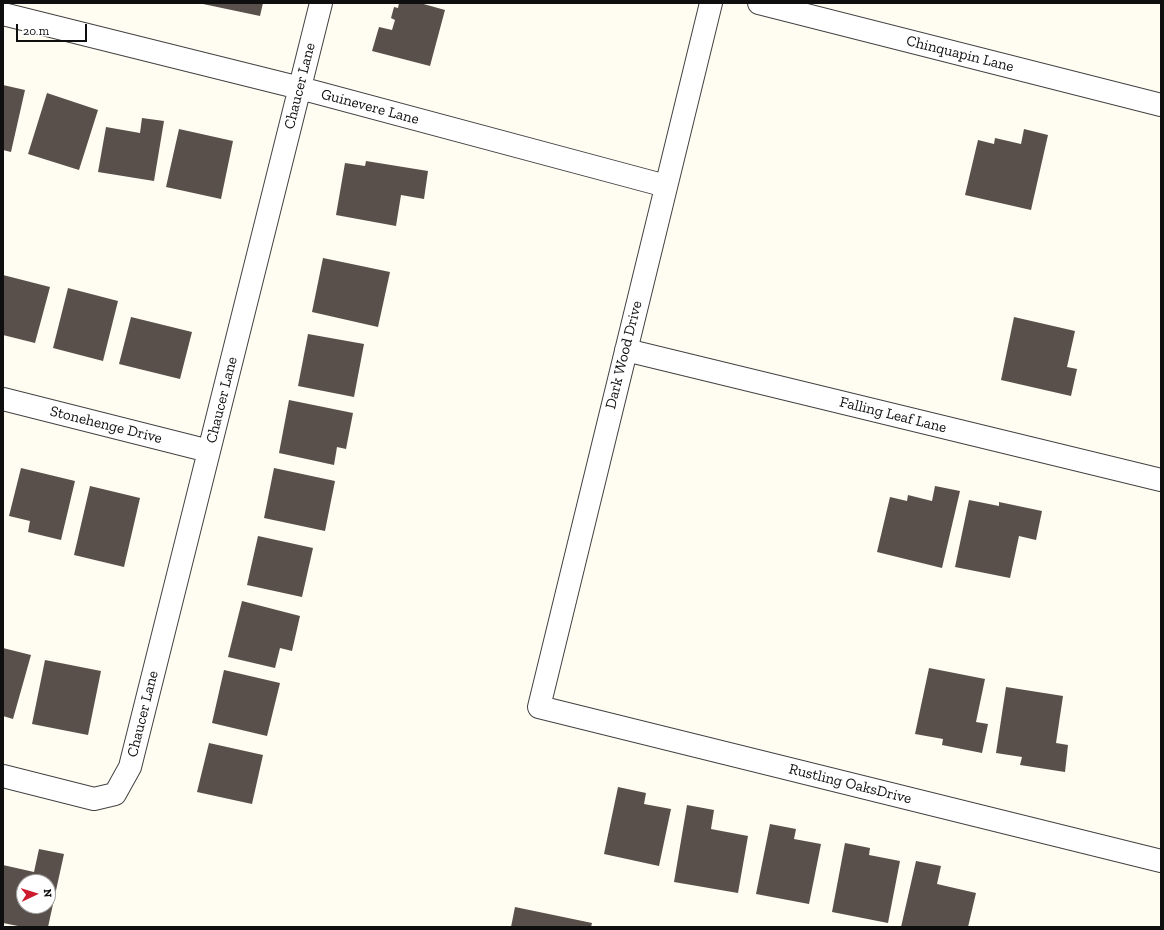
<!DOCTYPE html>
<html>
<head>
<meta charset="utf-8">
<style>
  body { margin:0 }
  #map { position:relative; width:1164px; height:930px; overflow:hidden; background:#fffcf2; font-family:"Zilla Slab",serif }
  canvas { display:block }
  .frame { position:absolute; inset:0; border:4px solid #0f0f0f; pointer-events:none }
  .north { position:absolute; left:16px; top:874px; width:40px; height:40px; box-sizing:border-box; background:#fff; border:1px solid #9f9f9f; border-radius:50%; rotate:86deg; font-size:11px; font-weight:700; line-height:16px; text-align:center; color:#0f0f0f }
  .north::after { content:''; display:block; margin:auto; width:14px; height:18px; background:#cb1b2c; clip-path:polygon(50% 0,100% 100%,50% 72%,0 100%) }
  .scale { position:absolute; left:16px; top:24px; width:71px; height:18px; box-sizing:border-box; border:2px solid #0f0f0f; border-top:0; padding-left:5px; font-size:12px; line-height:14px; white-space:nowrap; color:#0f0f0f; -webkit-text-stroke:3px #fff; paint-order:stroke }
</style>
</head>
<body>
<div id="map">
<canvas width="1164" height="930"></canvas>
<div class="frame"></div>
<div class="north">N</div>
<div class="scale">20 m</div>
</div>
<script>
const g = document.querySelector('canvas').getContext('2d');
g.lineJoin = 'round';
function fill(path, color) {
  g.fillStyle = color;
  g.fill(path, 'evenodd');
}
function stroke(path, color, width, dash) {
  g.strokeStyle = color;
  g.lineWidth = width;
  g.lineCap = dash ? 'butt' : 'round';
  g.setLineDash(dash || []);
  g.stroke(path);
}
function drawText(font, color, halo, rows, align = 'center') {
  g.font = font + ' "Zilla Slab",serif';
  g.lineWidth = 4;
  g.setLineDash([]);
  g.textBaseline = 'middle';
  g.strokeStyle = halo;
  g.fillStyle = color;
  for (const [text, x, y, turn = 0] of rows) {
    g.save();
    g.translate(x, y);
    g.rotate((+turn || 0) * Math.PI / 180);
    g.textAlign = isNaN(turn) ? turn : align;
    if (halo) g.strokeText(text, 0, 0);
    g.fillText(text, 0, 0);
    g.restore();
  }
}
fill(new Path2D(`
  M204,3H263L260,16L203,4Z
  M399,3H420L445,10L430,66L372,51L379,27L392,30L395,20L391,18L394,7L398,8Z
  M3,85L25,90L11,152L3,150Z
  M47,93L98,110L79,170L28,154Z
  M142,118L164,121L154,181L98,172L106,127L140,133Z
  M179,129L233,141L221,199L166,187Z
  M1024,129L1048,135L1031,210L965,195L978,140L994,144L995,138L1021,144Z
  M366,161L428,171L424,199L401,195L396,226L336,215L345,163L365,166Z
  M323,258L390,272L378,327L312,312Z
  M3,275L50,287L35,343L3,335Z
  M68,288L118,301L103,361L53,348Z
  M131,317L192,332L180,379L119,364Z
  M1014,317L1075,331L1067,367L1077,369L1071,396L1001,380Z
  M308,334L364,344L354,397L298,386Z
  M289,400L353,413L346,449L337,447L334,465L279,453Z
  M21,468L75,481L61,540L28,532L30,521L9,516Z
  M274,468L335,481L325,531L264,518Z
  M90,486L140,498L124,567L74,555Z
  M935,486L960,491L942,568L877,552L890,497L907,501L908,495L932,501Z
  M969,500L999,506V502L1042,511L1036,540L1019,536L1010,578L955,567Z
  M258,536L313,548L302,597L247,585Z
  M242,601L300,616L292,651L280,648L275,668L228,657Z
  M3,648L31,655L13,719L3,716Z
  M45,660L101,671L88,735L32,724Z
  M929,668L985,679L976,722L988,724L982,753L942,745L943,739L915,734Z
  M224,670L280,683L267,736L212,723Z
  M1006,687L1063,696L1056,743L1068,745L1065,772L1020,765L1022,757L996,753Z
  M209,743L263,755L252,804L197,792Z
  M618,787L646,793L644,804L671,809L659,866L604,854Z
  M687,805L714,810L711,829L748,836L738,893L674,882Z
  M770,824L796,829L794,839L821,844L809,904L756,894Z
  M845,843L870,848L869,855L900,861L888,923L832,912Z
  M39,849L64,854L48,927H23L3,923V865L34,872ZM24,882H48V906H24Z
  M916,861L941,866L937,884L976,893L968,927H901Z
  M515,907L592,923L591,927H511Z`), '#59504b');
const street = new Path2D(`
  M711,3L539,707L1161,861
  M759,3L1161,105
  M3,14L300,88L666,186
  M626,350L1161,480
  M3,399L209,451
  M3,776L94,799L115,794L130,767L321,3`);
stroke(street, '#424242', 24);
stroke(street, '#fff', 22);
drawText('15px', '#0f0f0f', '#fff', [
  ["Chinquapin Lane",960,54,14],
  ["Chaucer Lane",300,86,-76],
  ["Guinevere Lane",370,107,15],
  ["Dark Wood Drive",624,355,-76],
  ["Chaucer Lane",222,400,-76],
  ["Falling Leaf Lane",893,415,14],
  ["Stonehenge Drive",106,425,14],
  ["Chaucer Lane",143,714,-76],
  ["Rustling OaksDrive",850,784,14]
]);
</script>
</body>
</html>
